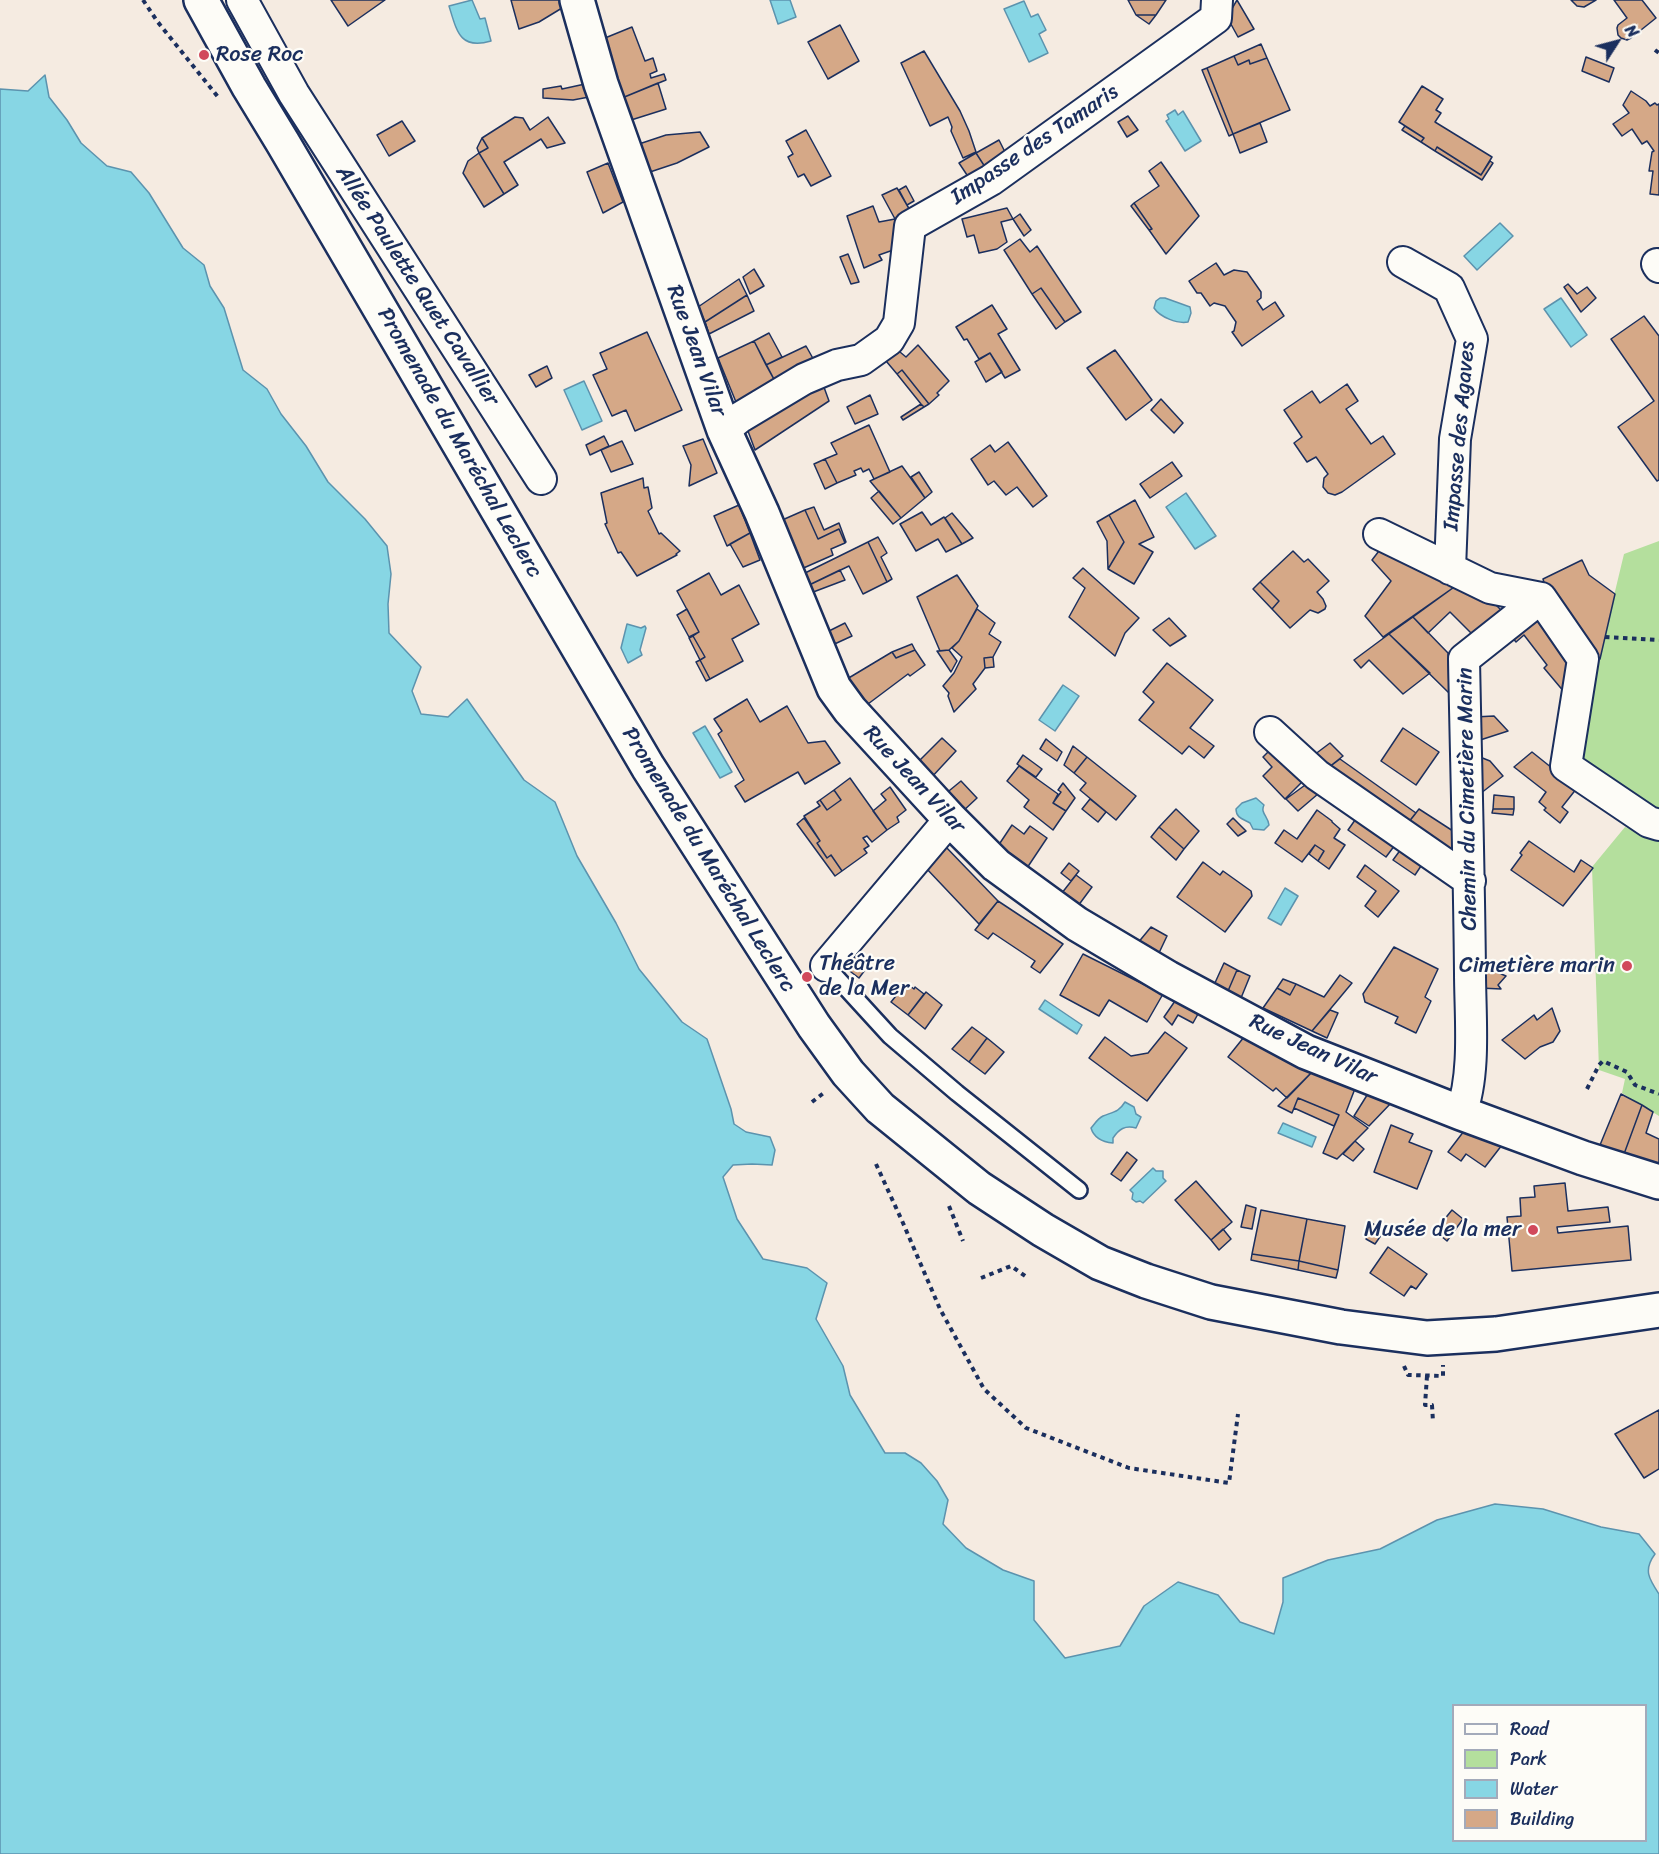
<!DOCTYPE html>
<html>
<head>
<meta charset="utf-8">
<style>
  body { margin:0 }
  #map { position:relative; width:1659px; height:1854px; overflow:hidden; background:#f5ebe1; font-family:Sriracha,sans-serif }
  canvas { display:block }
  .legend { position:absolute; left:1452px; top:1704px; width:195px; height:138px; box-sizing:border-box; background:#fdfcf7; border:2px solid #a3aaba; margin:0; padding:8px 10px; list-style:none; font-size:18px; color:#1b2f5e }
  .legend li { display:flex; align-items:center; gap:12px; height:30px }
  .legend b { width:30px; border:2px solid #a3aaba }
  .north { position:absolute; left:1587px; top:12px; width:60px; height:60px; -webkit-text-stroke:4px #fdfcf7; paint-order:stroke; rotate:54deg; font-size:16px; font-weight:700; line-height:24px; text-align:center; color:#1b2f5e }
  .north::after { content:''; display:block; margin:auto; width:21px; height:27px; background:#1b2f5e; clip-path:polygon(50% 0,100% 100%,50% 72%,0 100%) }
</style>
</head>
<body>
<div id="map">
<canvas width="1659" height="1854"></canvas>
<ul class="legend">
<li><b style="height:8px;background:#fdfcf7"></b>Road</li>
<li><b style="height:16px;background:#b4df9d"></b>Park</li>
<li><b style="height:16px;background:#87d6e4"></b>Water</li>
<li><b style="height:16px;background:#d5a887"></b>Building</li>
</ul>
<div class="north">N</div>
</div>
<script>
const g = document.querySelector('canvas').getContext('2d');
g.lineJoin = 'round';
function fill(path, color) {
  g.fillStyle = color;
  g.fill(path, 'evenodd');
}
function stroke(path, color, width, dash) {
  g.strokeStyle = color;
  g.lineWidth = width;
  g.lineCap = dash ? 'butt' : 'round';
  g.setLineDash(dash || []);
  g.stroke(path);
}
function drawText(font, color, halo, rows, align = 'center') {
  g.font = font + ' Sriracha,sans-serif';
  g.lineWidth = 4.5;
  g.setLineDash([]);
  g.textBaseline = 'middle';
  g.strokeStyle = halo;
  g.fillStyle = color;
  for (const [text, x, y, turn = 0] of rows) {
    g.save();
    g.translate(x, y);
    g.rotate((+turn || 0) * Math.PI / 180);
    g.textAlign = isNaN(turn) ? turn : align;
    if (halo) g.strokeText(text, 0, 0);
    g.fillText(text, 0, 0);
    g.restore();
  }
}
fill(new Path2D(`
  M1659,541V815L1574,762L1624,554Z
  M1625,827L1659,841V1116L1622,1093L1625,1079L1599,1070L1592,867Z`), '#b4df9d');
const water = new Path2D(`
  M472,0L480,19L485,18L491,41C460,50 457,32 449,6Z
  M770,0H790L796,17L778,24Z
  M1024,1L1031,17L1038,14L1046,30L1039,34L1048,53L1029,62L1004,9Z
  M45,75L49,97L67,120L81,143L107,166L131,172L149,193L183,248L204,265L210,286L224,308L243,370L267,389L281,414L306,446L328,482L365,519L387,546L391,574L388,604L389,633L421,667L412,691L421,714L448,717L467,699L524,780L555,802L577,856L616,923L639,969L682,1022L707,1039L731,1109L734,1124L746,1132L770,1137L775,1150L772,1165L752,1164L733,1165L723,1177L737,1219L763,1259L807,1268L827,1283L816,1319L843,1366L850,1395L885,1453H905L921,1463L937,1481L948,1500L943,1524L966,1548L1003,1570L1034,1581V1620L1065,1658L1120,1646L1144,1606L1178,1582L1218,1595L1240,1622L1274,1634L1283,1602V1578L1328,1560L1380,1549L1437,1520L1495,1504L1543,1509L1601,1527L1639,1534L1655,1554C1643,1570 1649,1579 1659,1594V1854H0V89L28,91ZM1454,1706H1646V1840H1454Z
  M1175,110L1178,115L1183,111L1201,141L1185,151L1166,121L1169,119L1167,115Z
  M1500,223L1513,236L1477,270L1464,256Z
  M1160,298H1165L1190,307L1191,313L1188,322C1177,324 1160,317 1154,308L1156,301Z
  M1561,298L1587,335L1571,347L1544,309Z
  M584,381L602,421L582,430L564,390Z
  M1186,493L1216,536L1195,549L1166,507Z
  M627,624L641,628L645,626L646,628L640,650L642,655L628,663L621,648Z
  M1063,685L1079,696L1055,731L1039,720Z
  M705,726L732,772L720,778L693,733Z
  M1256,798L1264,805C1260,813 1268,816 1269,825L1264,830L1253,829L1250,823C1243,819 1236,818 1236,809L1242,803Z
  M1285,888L1298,896L1281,925L1268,918Z
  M1045,1000L1082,1025L1077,1034L1039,1009Z
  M1125,1102L1134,1107L1136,1114L1141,1117L1136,1128C1125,1125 1119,1129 1113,1138V1143C1102,1142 1094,1138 1091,1128C1095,1124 1097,1119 1103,1116C1113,1112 1119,1112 1125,1102Z
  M1283,1123L1316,1137L1312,1147L1278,1133Z
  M1153,1168L1156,1171H1163V1178L1166,1181L1143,1203L1140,1201L1136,1202L1132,1199L1133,1193L1130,1190Z`);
fill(water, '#87d6e4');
stroke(water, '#5c93ae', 1.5);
const building = new Path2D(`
  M331,0H385L348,26Z
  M511,0H560L562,8L539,22L519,29Z
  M1128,0H1166L1156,15H1136Z
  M1237,0L1254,29L1238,37L1227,17Z
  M1571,0H1596L1584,7L1577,6Z
  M1614,0H1642L1656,18L1631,38L1627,40L1621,38L1618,35L1617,28L1618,25L1627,18Z
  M1136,15H1156L1149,24Z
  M840,25L859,61L828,79L808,42Z
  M632,27L645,61L653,58L657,71L650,74L651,78L664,74L666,80L622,98L605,38Z
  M1261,44L1267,58L1250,64L1249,60L1238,65L1234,56Z
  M924,51L960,111L969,131L976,152L963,158L951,131L952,127L948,117L930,126L901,63Z
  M1234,56L1238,65L1249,60L1250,64L1267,58L1290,110L1233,134L1207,68Z
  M1586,57L1614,68L1609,82L1582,71Z
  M1207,68L1233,134L1229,136L1202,70Z
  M658,83L666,109L628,121L622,98Z
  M585,84L589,97L573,100L543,98V89L561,86L562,89Z
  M1422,86L1443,99L1436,110L1441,113L1435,122L1492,157L1481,175L1437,147L1435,151L1421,142L1424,138L1399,122Z
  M1631,91L1646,101L1650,106L1655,103L1657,105L1659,104V195L1650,194L1653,171H1649L1652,152L1654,151L1647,141L1642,144L1632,129L1622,136L1613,124L1629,113L1623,105Z
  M1128,116L1138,130L1127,137L1118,122Z
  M515,117L523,118L530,130L548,117L565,143L547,148L541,139L504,162L518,185L504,194L479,153L488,148L482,138Z
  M402,121L415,141L389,156L377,135Z
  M1260,123L1267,142L1240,153L1233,134Z
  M1405,126L1424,138L1421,142L1402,130Z
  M806,130L831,176L811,186L804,174L798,177L788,157L793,154L786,141Z
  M700,132L709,147L677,163L647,173L636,145L666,135Z
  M482,138L488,148L479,153L477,148Z
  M999,140L1007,156L987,170L976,153Z
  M1437,147L1481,175L1490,161L1493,163L1482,180L1435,151Z
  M479,153L504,194L484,207L463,173L468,161Z
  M976,153L987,170L971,181L959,163Z
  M1161,162L1199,216L1166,254L1149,230L1152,229L1134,203L1159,186L1149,171Z
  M608,163L623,202L603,213L587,172Z
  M906,186L914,201L907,205L899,190Z
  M897,188L911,212L895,219L882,195Z
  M1134,203L1152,229L1149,230L1131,206Z
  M873,206L879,222L895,219L896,249L879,255L882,260L864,268L847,216Z
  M1007,208L1013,219L1001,222L1007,242L997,249L979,253L974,235L967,237L962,219Z
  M1020,214L1031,230L1024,236L1013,219Z
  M1020,239L1030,252L1037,246L1081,312L1065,322L1041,288L1032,294L1004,250Z
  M848,254L859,282L851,284L840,257Z
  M1216,263L1224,275L1234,270L1247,272L1261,292V298L1257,301L1263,310L1275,302L1284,316L1242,346L1232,332L1234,331L1236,322L1225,306L1214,303L1210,306L1201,293H1197L1189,281Z
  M754,269L764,286L750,294L743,277Z
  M739,279L747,295L705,322L698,307Z
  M1568,284L1577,294L1587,287L1596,298L1581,312L1564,287Z
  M1041,288L1065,322L1056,329L1032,294Z
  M747,295L754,311L709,334L705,322Z
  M992,305L1007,329L998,334L1020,370L1005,378L990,353L979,359L967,339L964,340L956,327Z
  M1644,316L1659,336V480L1657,481L1618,427L1654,401L1611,339Z
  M647,332L682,410L635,431L626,410L612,416L593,375L607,369L600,353Z
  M769,333L782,357L766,365L754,341Z
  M754,341L776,383L738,407L718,358Z
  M918,345L949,381L937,393L939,395L929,404L902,370L897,374L881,355L894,347L906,357Z
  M806,346L815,362L776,383L766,365Z
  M1115,350L1152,400L1126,420L1087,368Z
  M990,353L1002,372L986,382L975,362Z
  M547,366L552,378L536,387L529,375Z
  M902,370L929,404L924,407L921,404L897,374Z
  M821,379L829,401L755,450L745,423Z
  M1347,384L1358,401L1346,409L1371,444L1383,436L1395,454L1342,492L1335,495L1328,493L1323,487L1324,478L1328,474L1316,457L1307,462L1294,443L1302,437L1284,410L1312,391L1320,403Z
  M870,395L878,414L855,424L847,407Z
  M1161,399L1183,423L1174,433L1151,410Z
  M921,404L924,407L903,420L901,417Z
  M869,425L890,472L874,479L869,469L863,472L861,468L854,471L856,475L837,483L825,459L837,454L831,443Z
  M604,436L609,446L590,455L586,445Z
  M703,439L717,473L689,486L691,465L683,446Z
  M622,441L633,464L611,472L601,450Z
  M1008,442L1047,496L1033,507L1017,487L1006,495L994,481L988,485L971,459L990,445L995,452Z
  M825,459L837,483L825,489L814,464Z
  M1172,462L1182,476L1150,498L1140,484Z
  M902,466L925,498L901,518L870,481Z
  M919,472L932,492L925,498L911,477Z
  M643,478L644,488L648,487L652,508L648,511L659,534L661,533L680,551L676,554L677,555L637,576L621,552L618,553L605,524L607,523L601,493Z
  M879,491L901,518L893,524L871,498Z
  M1135,500L1154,537L1139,544L1153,552L1134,584L1108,569L1124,542L1109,515Z
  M739,505L750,533L727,546L714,516Z
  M814,507L824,530L839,523L846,542L845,543L839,529L818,539L805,510Z
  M805,510L818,539L839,529L845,543L831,549L833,555L799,570L780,521Z
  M922,512L931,525L944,517L962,544L946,552L938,539L916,551L900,524Z
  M952,513L973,538L962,544L945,518Z
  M1109,515L1124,542L1108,569L1107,541L1097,522Z
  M750,533L760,560L743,567L730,544Z
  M878,537L887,553L881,557L892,579L887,582L868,542Z
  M868,542L887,582L863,594L849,566L805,587L801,575Z
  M1382,547L1457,585L1383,637L1365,616L1391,581L1372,560Z
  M1293,551L1304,562L1308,559L1329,581L1317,592L1323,599L1326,606L1325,609L1318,613L1310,610L1290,628L1272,609L1279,601L1260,582Z
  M1582,560L1589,575L1615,594L1600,659L1546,590L1543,579Z
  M1083,568L1139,618L1125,633L1115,656L1069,617L1085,588L1073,578Z
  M840,570L845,580L808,594L805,587Z
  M709,573L721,595L739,585L759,624L732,639L743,661L710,679L700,660L705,657L693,636L699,632L677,591Z
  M957,575L978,606L959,641L949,650L940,651L917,597Z
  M1260,582L1279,601L1272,609L1253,589Z
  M1457,585L1485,594L1510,619L1479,641L1450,612L1428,633L1413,617Z
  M687,609L699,632L689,637L677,615Z
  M977,609L995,623L989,634L1001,642L993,657L984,658L985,668L973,684L976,689L954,712L948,696L949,693L943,686L954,673L962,657L952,648L959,641Z
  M1533,611L1572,668L1565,693L1544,668L1547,665L1524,635L1516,642L1507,631Z
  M1413,617L1448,653L1449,693L1389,634Z
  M1169,618L1186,636L1170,646L1153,630Z
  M845,623L852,636L828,647L823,634Z
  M1389,634L1430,673L1403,694L1369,660L1361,668L1354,660Z
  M693,636L705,657L700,660L689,638Z
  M912,644L915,650L896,658L892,652Z
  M915,650L925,665L910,676L908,674L864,707L842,682L892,652L896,658Z
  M949,650L957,661L951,672L937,651Z
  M993,657L994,667L985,668L984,658Z
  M700,660L710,679L706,681L696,662Z
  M1167,663L1213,700L1190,728L1214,746L1204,758L1189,746L1182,754L1139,720L1154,702L1143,692Z
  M747,699L760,722L787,706L808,743L825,741L840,763L805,784L798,772L745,802L735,786L744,780L718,734L722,731L714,719Z
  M1494,716L1508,731L1474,742V717Z
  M1403,728L1439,752L1416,785L1381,761Z
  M942,738L956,751L930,779L916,764Z
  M1046,739L1062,752L1057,761L1040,749Z
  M1330,743L1343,756L1324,771L1310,758Z
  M1073,746L1087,757L1074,773L1064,765Z
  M1274,746L1308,776L1285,799L1263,776L1272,767L1263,757Z
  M1532,752L1577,788L1562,807L1568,812L1560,823L1544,810L1546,808L1539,802L1546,792L1514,767Z
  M1023,755L1042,769L1036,777L1017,764Z
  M1475,755L1490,761L1503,776L1476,797Z
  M1087,757L1136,796L1116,820L1080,790L1086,783L1074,773Z
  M1340,759L1416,813L1404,828L1324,771Z
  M1019,766L1058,794L1053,803L1066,811L1053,830L1024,807L1029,800L1007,781Z
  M850,778L887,830L872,842L867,836L863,838L869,846L864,849L867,853L842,871L831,855L827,858L817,843L820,841L804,816L820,806L817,802L820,800L827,810L841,800L834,790Z
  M1312,780L1325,788L1298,811L1286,799Z
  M961,781L977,798L961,813L944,795Z
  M1063,783L1075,798L1066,811L1053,803L1061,792L1058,790Z
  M890,787L906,810L897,817L899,822L887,830L873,811L886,800L881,794Z
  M834,790L841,800L827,810L820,800Z
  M1494,795L1514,797V809H1493Z
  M1090,799L1106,812L1098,822L1082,809Z
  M1176,809L1199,831L1184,849L1159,827Z
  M1419,809L1453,831L1454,859L1404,828Z
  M1493,809H1514L1513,815L1492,813Z
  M1317,810L1332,821V822L1340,829L1334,838L1345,845L1329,869L1318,861L1324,851L1315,845L1302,862L1275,843L1284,830L1297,839Z
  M1360,813L1398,841L1386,857L1348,830Z
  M804,818L820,841L817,843L827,858L831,855L842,871L835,876L797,824Z
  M1233,818L1246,831L1238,836L1227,824Z
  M1012,825L1024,834L1030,826L1047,838L1023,874L996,849Z
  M1159,827L1184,849L1176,860L1151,837Z
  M1529,841L1574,872L1581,860L1593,868L1563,906L1511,870L1522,855L1520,853Z
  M944,845L998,901L979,924L925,867Z
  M1315,845L1324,851L1318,861L1309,854Z
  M1404,845L1425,860L1415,875L1393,860Z
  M1203,862L1220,875L1223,871L1251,891L1252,896L1225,932L1177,897Z
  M1069,863L1079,871L1071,881L1061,873Z
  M1365,865L1399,891L1378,917L1365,906L1376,891L1357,877Z
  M1076,875L1092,887L1075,910L1058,898Z
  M998,901L1063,944L1040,973L1031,967L1035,961L993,933L988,939L975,930Z
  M1151,927L1167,936L1158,955L1137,944Z
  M1394,947L1438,969L1425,997L1431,1001L1416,1033L1395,1023L1398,1017L1365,1002L1363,994Z
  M1083,954L1163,994L1147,1022L1109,1000L1099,1016L1060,995Z
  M852,955L868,966L859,978L843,966Z
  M1224,963L1237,970L1228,991L1214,985Z
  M1480,965L1506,976L1498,985L1501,989L1480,988Z
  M1237,970L1250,976L1241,998L1228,991Z
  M1340,975L1352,983L1312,1031L1263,1008L1277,988L1290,995L1296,984L1324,997Z
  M1283,979L1296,984L1290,995L1277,988Z
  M904,986L908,989L910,986L914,989L915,987L924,994L908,1015L891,1002Z
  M926,992L942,1005L925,1029L908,1015Z
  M1175,1001L1198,1014L1193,1023L1178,1015L1172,1025L1164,1017Z
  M1552,1008L1560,1031L1553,1042L1540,1047L1525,1059L1502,1040L1534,1015L1537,1020Z
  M1330,1010L1338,1013L1327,1038L1312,1031Z
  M972,1027L987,1038L969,1062L952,1049Z
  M1165,1032L1187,1048L1147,1101L1089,1058L1105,1037L1131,1056L1148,1053Z
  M1244,1037L1314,1070L1287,1098L1276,1088L1273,1091L1228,1057Z
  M987,1038L1004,1052L985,1074L969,1062Z
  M1314,1070L1356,1086L1346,1112L1368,1128L1337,1159L1323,1153L1339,1115L1298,1098L1292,1113L1278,1106Z
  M1369,1092L1393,1101L1369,1126L1354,1116Z
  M1621,1094L1642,1105L1624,1154L1600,1145Z
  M1298,1098L1339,1115L1334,1126L1294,1108Z
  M1642,1105L1653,1112L1646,1133L1659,1139V1167L1624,1154Z
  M1391,1125L1413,1134L1409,1142L1432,1151L1417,1189L1374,1172Z
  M1464,1131L1502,1145L1485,1167L1466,1154L1461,1161L1448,1152Z
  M1355,1141L1364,1149L1353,1161L1343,1154Z
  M1127,1152L1137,1160L1121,1181L1111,1174Z
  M1196,1181L1232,1222L1211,1240L1175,1200Z
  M1565,1183L1568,1211L1608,1207L1610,1222L1557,1227L1558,1233L1628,1226L1631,1260L1512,1271L1507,1217L1521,1216L1520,1198L1535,1197L1534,1186Z
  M1246,1205L1256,1208L1252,1229L1241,1227Z
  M1261,1210L1307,1219L1299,1261L1252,1254Z
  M1452,1210L1463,1219L1447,1241L1435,1231Z
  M1307,1219L1345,1226L1338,1270L1299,1261Z
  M1370,1222L1384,1231L1375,1244L1366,1239Z
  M1223,1229L1231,1239L1219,1250L1211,1240Z
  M1388,1247L1427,1274L1416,1289L1411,1286L1404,1296L1370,1273Z
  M1252,1254L1299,1261L1298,1270L1251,1260Z
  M1299,1261L1338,1270L1336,1278L1298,1270Z
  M1659,1410V1469L1644,1478L1615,1434Z`);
fill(building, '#d5a887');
stroke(building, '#1b2f5e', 1.5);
const lane = new Path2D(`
  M826,966L890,1036L957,1093L1079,1190`);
const street = new Path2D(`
  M242,0L294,94L541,479
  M1403,262L1449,288L1472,339L1455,439L1450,569
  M1657,264L1659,267
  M724,430L739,418L804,379L837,365L861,360L889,340L899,323L910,226L991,180L1216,18L1217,0
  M1379,534L1490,588L1541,598
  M1270,732L1317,775L1470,881
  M826,966L950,819
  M1461,1113C1476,1074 1470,1015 1470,973C1469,868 1466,763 1464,659L1541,598L1583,659L1566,766L1649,822L1659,825`);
const secondary = new Path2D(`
  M201,0L249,87L283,143L648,767L814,1026L848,1073L880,1108L979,1188L1043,1230L1100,1263L1146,1281L1211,1302L1341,1327L1427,1338L1496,1334L1659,1310
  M577,0L601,84L724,430L762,513L834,688L850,710L950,819L996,865L1077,924L1168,978L1306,1052L1461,1113L1583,1158L1659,1182`);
stroke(lane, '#1b2f5e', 20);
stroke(street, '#1b2f5e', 34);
stroke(secondary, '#1b2f5e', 38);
stroke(new Path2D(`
  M143,0L157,21L218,97
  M1655,50L1659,53
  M1605,637L1659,640
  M1587,1089L1599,1065L1603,1061L1627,1072L1635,1085L1659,1094
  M812,1102L825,1092
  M876,1164L903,1223L940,1309L984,1389L1026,1428L1129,1468L1229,1483L1238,1414
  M949,1206L963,1241
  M981,1278L1011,1266L1028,1278
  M1404,1366L1408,1375L1443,1376V1365
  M1427,1376L1425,1405H1432L1433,1422`), '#1b2f5e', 4, [4.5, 4.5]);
stroke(lane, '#fdfcf7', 15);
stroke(street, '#fdfcf7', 30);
stroke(secondary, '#fdfcf7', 33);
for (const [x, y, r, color] of [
  [204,55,6,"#d1495b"],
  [1627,966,6,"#d1495b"],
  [807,977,6,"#d1495b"],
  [1533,1230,6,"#d1495b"]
]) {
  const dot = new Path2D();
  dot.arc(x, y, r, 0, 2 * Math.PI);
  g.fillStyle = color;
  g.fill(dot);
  stroke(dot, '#fdfcf7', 2);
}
drawText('22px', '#1b2f5e', '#fdfcf7', [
  ["Rose Roc",216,55],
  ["Théâtre",819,964],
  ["de la Mer",819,989],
  ["Cimetière marin",1615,966,"right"],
  ["Musée de la mer",1521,1230,"right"]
], 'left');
drawText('22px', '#1b2f5e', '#fdfcf7', [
  ["Impasse des Tamaris",1035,145,-34],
  ["Allée Paulette Quet Cavallier",417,286,57],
  ["Rue Jean Vilar",696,351,70],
  ["Impasse des Agaves",1460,436,-85],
  ["Promenade du Maréchal Leclerc",459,443,60],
  ["Rue Jean Vilar",914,780,47],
  ["Chemin du Cimetière Marin",1468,799,-91],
  ["Promenade du Maréchal Leclerc",708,860,58],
  ["Rue Jean Vilar",1313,1050,25]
]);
</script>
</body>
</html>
